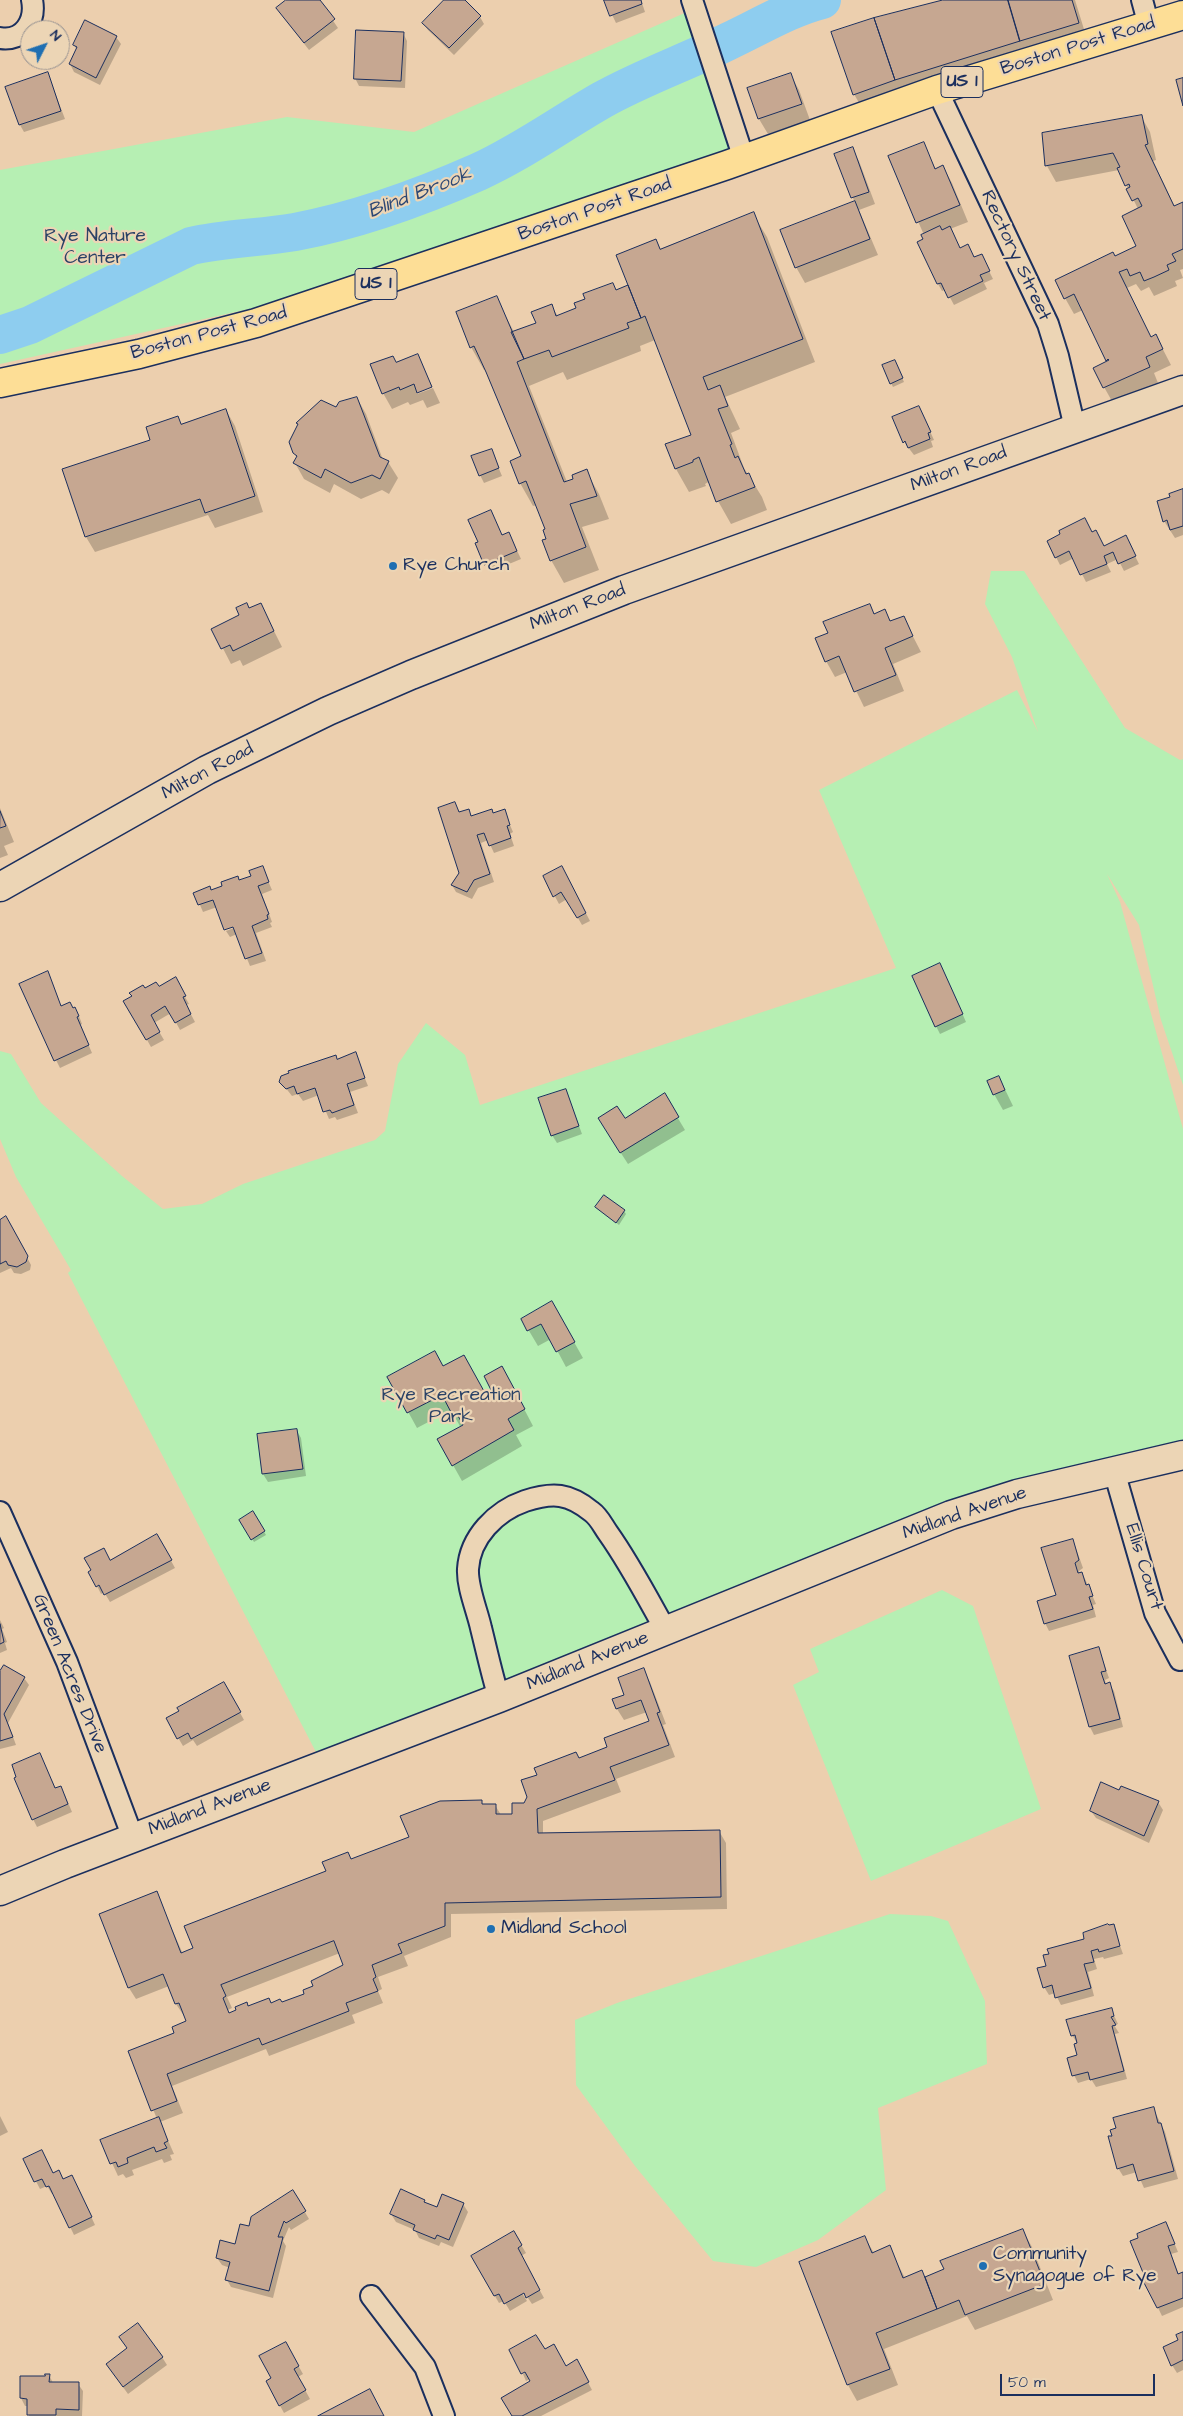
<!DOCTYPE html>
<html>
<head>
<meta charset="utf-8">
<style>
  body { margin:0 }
  #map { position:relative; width:1183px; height:2416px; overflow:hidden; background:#eccfae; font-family:"Architects Daughter",sans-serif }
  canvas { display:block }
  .north { position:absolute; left:20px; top:20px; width:50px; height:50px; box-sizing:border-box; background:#ecd5b5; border:1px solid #989392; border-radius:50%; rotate:49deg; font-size:14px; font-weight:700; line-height:20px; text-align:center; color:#1b2f5e }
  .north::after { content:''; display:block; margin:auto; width:18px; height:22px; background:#1f6fb2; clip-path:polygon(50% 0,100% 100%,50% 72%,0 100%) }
  .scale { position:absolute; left:1000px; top:2374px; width:155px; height:22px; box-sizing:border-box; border:2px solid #1b2f5e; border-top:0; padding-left:6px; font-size:15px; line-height:18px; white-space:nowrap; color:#1b2f5e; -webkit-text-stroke:4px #ecd5b5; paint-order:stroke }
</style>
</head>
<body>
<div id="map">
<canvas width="1183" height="2416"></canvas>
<div class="north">N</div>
<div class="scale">50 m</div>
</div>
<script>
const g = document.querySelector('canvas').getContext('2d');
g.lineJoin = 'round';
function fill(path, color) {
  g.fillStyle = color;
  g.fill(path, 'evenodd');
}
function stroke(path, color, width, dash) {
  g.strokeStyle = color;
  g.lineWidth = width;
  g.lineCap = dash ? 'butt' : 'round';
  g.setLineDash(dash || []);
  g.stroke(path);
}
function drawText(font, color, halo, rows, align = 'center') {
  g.font = font + ' "Architects Daughter",sans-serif';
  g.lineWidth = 4.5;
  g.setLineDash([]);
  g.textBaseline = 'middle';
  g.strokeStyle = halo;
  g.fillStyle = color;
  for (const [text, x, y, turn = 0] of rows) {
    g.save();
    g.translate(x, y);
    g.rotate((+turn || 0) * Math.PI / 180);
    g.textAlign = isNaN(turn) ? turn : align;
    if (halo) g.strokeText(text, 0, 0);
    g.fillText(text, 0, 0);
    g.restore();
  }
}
fill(new Path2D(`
  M687,12L731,150L272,304L0,364V170L287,117L414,132Z
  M991,571H1024L1125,728L1180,760L1183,759V1085L1161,1020L1139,925L1107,874L1120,902L1183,1129V1442L318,1756L68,1273L71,1270L16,1177L0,1139V1051L11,1054L41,1103L122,1176L163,1209L202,1204L243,1184L375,1140L385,1131L398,1064L426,1023L465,1055L480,1105L896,968L819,790L1017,690L1038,732L1012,657L985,604Z
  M942,1590L973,1606L1041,1809L871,1881L793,1685L819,1672L810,1649Z
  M890,1914L931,1916L948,1921L985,2001L987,2064L878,2108L886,2190L818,2240L756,2267L713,2261L635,2166L576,2085L575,2020L617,2003Z`), '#b6efb3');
fill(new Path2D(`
  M288,0H319L338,28L309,50L282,15Z
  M446,0H463L480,17L484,24L454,55L428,30L423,23Z
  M605,0H641L645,12L616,23Z
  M948,0H1075L1087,39L863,110L854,94Z
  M403,33L407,41L405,88L359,86L355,78Z
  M116,37L121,44L100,85L74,72L70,64L77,50L74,45Z
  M48,74L65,119L24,132L20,125Z
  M790,74L799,90L810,120L768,134L759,119L749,89Z
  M1141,116L1150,132L1156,160L1153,161L1175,207L1183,203V269L1180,270L1183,278L1175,281L1177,286L1154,296L1149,287L1141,291L1136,284L1127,288L1151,338L1156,336L1171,365L1154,373L1158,383L1113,403L1104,387L1108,362L1083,310L1074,314L1065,298L1115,257L1138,246V209L1119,170L1056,182L1047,166L1043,134Z
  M923,143L936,170L943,167L952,183L968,222L950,229L960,249L985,263L993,279L984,283L987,289L954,305L946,290L942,291L938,284L924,235L890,157Z
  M852,149L859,161L875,204L859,210L878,255L805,283L796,267L855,203L836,155Z
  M753,214L767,237L815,362L725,397L740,429L731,433L744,468L762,497L767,510L731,524L718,501L710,481L705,484L706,486L689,492L676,469L667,445L693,436L655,340L640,346L641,351L567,380L563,372L529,386L567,482L586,471L599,494L609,519L582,527L599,570L564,583L551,560L546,530L537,505L533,506L520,483L522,457L486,369L484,370L471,347L496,298L514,332L537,323L551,306L558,316L577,309L613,284L616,291L629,286L656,240L661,250Z
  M417,355L432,386L417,392V394L433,388L440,403L427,408L423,400L410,405L408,402L392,409L383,393L396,363Z
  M896,364L904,382L893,387L891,383Z
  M357,398L366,414L383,460L388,462L398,478L389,494L382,490L361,499L334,484L330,493L304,479L295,463L297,458L294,453L299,426Z
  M919,407L934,440L931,441L933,447L914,455L904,442Z
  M226,410L235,426L263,512L215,528L208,515L95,552L86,537L152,441L177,417L182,425Z
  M491,450L502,476L484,483L480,475Z
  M1183,491V535L1175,538L1164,521L1171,498Z
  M491,511L503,537L513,542L521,559L490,572L476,544L479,543Z
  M1092,534L1104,547L1129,544L1139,564L1124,571L1118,559L1107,564L1111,572L1086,582L1074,558L1060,565L1056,557Z
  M261,605L282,647L243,666L240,660L231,664L213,629Z
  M869,605L875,615L885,611L891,622L903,617L921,652L893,664L904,691L864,707L847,672L835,677L826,661L829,634Z
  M455,804L460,813L468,810L472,817L504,811L513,832L510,834L514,846L494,853L488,840L481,843L494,882L478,888L472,899L456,892L452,885L460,873Z
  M0,808L14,842L4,846L8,855L0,858Z
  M262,867L272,890L262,894L272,922L270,923L272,927L256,933L266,961L250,966L237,934L230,937L226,931L239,926L217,907L203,912L195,893L211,891L252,877Z
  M566,875L590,921L582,925L567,899L559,904L544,876Z
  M944,972L966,1022L940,1034L936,1026Z
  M48,973L61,1007L75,1009L79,1016L82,1024L80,1025L92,1053L60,1068L56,1060Z
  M175,979L189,1004L186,1005L195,1022L180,1030L171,1013L154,1023L164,1040L151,1047L125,1001L145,990L158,988Z
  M355,1054L368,1086L350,1092L358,1113L337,1120L335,1117L329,1119L319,1095L303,1101L298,1094L292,1096L281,1082L335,1056L338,1060Z
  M999,1077L1013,1106L1003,1110L994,1094Z
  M566,1090L582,1134L557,1143L552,1135Z
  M664,1095L685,1130L628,1164L606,1130Z
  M597,1207L624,1211L626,1214L619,1225Z
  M6,1218L31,1265L30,1270L21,1274L14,1273L11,1268L0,1273V1221Z
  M522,1319H561L583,1358L566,1367L551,1339L538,1346Z
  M443,1368L485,1395L511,1384L533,1426L516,1435L522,1446L462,1481L453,1465L461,1428L451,1410L417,1428L389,1377Z
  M297,1431L301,1438L306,1476L268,1482L263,1474L258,1436Z
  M253,1513L266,1535L254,1542L241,1520Z
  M157,1535L175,1568L110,1602L104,1592L101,1594L90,1572Z
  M1073,1540L1083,1568L1079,1571V1574L1082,1573L1086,1581L1096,1604L1093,1605L1096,1617L1049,1631L1045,1623L1057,1596Z
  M0,1620L4,1628L2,1629L7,1642L5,1643L7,1650L0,1653Z
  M1099,1649L1109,1678L1105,1680L1106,1685L1109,1684L1114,1691L1123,1727L1094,1735L1090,1727L1071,1657Z
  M643,1670L650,1682L666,1724L663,1725L675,1757L616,1779L621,1792L543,1821V1834L719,1831L726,1843L727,1909L451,1914V1937L404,1956L408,1966L378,1977L382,1989L378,1991L383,2003L352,2015L355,2023L269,2056L266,2049L172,2086L183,2113L160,2122L174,2154L170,2155L172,2160L164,2163L162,2159L132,2170L134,2175L126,2178L123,2174L118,2176L102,2141L157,2119L130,2052L176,2034L188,2022L176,2004L169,1986L136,1999L129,1988L100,1915L156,1893L183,1954L195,1949L327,1871L410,1837L481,1801L483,1805H495L501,1815H513L579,1759L609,1748L651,1722L647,1712L624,1720L617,1709ZM340,1953L345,1966L305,1994L281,2003L249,2007L230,2014L228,2010L232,2008L227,1997Z
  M0,1674L24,1678L29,1685L8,1723L16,1745L0,1749Z
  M224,1684L244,1720L197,1746L193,1740L183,1746L167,1719Z
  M39,1754L56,1789L65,1795L72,1812L37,1827L33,1819Z
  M1120,1791L1158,1802L1163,1810L1149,1843L1096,1818L1091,1811Z
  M1113,1926L1123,1954L1104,1959L1103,1957L1094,1959L1097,1969L1088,1972L1094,1996L1061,2005L1055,1993L1049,1995L1044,1987L1047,1966Z
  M1111,2009L1118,2024L1114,2025L1119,2033L1115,2034L1127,2079L1096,2087L1091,2079L1078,2083L1074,2075L1079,2056L1077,2043L1072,2035Z
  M1153,2108L1165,2132L1178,2179L1144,2188L1137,2172L1123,2176L1118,2168Z
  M0,2116L8,2132L0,2136Z
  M25,2160L53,2174L59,2171L64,2180L76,2184L95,2225L74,2235L54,2193L52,2194L47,2186L40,2189Z
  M293,2192L309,2219L291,2230L289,2227L283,2241L286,2246L273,2298L231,2287L227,2280L230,2268L222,2265L217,2258L236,2245L250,2228Z
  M424,2201L427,2205L437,2209L463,2204L468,2212L453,2247L441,2242L439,2246L419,2238L415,2230L396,2222L391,2214Z
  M1166,2223L1178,2252L1171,2254L1179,2275L1183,2273V2307L1162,2316L1143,2277L1146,2276Z
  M1023,2231L1032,2247L1053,2300L975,2330L967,2316L884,2349L898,2385L857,2401L848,2385L800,2263L865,2238L874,2253L889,2247L905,2278L922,2272L925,2278L946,2270Z
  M514,2233L526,2253L521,2256L544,2298L532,2304L524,2292L522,2293L527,2301L510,2311L504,2301L499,2303L472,2257Z
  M1183,2333V2370L1177,2373L1172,2365Z
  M120,2338L162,2357L167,2365L128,2394L107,2365L128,2349Z
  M286,2344L303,2374L298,2377L310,2399L284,2413L267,2382L273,2378Z
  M544,2351L566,2367L581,2369L592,2390L541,2416H513L532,2382L530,2379L526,2381L523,2374L531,2370Z
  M49,2375L53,2383L78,2384L83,2391L82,2416H29V2406H25L21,2398V2377L46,2378Z`), '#0003');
stroke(new Path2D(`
  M0,335L30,325L191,246C225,238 260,238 295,232C359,220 419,198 478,172C522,152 560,124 602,100C643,77 687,62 729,41C759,27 790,8 822,0`), '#8ecdef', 38);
const building = new Path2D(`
  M286,0H320L335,19L304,43L276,8Z
  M444,0H465L481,16L449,48L422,23Z
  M604,0H641L642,4L610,16Z
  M943,0H1008L1020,41L895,80L874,18Z
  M1008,0H1072L1079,23L1020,41Z
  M874,18L895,80L853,95L831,32Z
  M85,20L117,36L96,78L69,64L77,47L73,45Z
  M356,30L404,32L401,81L354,79Z
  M48,72L61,111L19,125L5,87Z
  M791,73L802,104L758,119L747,88Z
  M1183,78V106L1176,80Z
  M1142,115L1148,144L1145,145L1174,206L1183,202V249L1172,254L1176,261L1167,265L1169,270L1154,277L1144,281L1140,272L1130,276L1127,269L1119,272L1151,337L1156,334L1163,349L1146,357L1150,367L1103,388L1093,368L1109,360L1108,359L1106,361L1074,294L1064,299L1055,280L1113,252L1115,256L1136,246L1122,216L1142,206L1138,198L1132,201L1126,189L1130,187L1129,184L1125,186L1117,168L1120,167L1113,153L1045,166L1042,133Z
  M924,142L935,169L943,165L960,205L916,223L888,156Z
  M853,147L869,192L851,198L834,154Z
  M855,201L870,239L795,268L780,230Z
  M754,212L803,339L703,377L708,390L720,385L728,406L718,409L732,444L730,445L735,458L738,456L746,474L749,473L755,487L716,502L699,457L693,460V462L675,469L665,444L691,435L645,316L641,318L616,255L656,239L660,249Z
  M940,226L942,230L950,226L960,248L968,244L974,257L982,254L990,271L980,275L983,281L948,298L941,283L937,284L917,242L923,239L921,235Z
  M613,283L616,290L628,285L641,318L627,323L629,328L552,357L549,350L524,359L511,332L536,323L531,312L552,304L556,316L576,308L574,303L585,299L583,294Z
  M497,296L524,359L517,362L564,482L573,479L572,475L587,469L597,496L570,504L586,547L550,561L542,540L546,539L543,530L545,529L526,481L519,484L510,461L521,456L486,372L474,346L470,348L456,312Z
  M418,354L432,387L417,393L414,384L400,390L399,387L382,394L370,364L393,356L396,362Z
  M895,360L903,378L890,384L882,365Z
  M357,397L380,457L389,461L380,479L372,475L351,483L325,469L321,478L293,463L297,456L293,453L289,442L298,424L296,423L321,400L336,407L339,402Z
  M919,406L931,432L928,433L930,439L908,448L905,441L903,443L892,417Z
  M226,409L255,496L205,513L200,499L85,537L62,469L150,440L146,427L178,416L181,424Z
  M492,449L499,468L479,476L471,456Z
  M1183,489V526L1170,530L1167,520L1163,522L1157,501L1170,497L1169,494Z
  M491,510L502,535L509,532L517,551L484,565L475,543L478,542L468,520Z
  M1085,518L1092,532L1096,530L1104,546L1126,535L1136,556L1118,564L1113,552L1104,556L1107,564L1080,575L1069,551L1055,558L1047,541L1060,534L1059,531Z
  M247,603L249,608L261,603L274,631L233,651L230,645L221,649L211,629L239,615L236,608Z
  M870,604L874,614L885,609L890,621L904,616L913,636L885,648L896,675L854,692L839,656L825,662L815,638L828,633L823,622Z
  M455,802L459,812L469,809L471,816L492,809L493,813L505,809L510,825L507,826L511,838L489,846L484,833L477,835L490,874L474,880L467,892L451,885L459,873L438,808Z
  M0,811L6,826L0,828Z
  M263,866L269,882L258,886L269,914L267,915L268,919L252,926L262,953L245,959L233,927L224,930L213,900L198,905L193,893L210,886L211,890L222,886L221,882L238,876L239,880L251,876L249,871Z
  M562,866L586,913L577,918L561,892L553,897L543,876Z
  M940,963L963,1014L935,1027L912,976Z
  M48,971L61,1006L70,1002L73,1008L75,1007L79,1016L77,1017L89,1045L54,1061L19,984Z
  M176,977L186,996L183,997L191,1014L175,1023L165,1006L151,1015L160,1032L146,1040L123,1001L132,996L129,993L143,985L145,988L156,982L159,986Z
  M356,1052L365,1078L347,1084L354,1105L332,1113L330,1110L323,1112L315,1088L297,1094L294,1086L286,1089L279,1082L281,1076L289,1073L288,1071L336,1055L337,1059Z
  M999,1076L1005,1090L993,1095L987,1081Z
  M566,1089L579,1126L551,1136L538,1098Z
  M665,1093L679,1117L620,1153L598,1118L617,1106L625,1118Z
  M604,1195L625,1210L616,1223L595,1207Z
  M6,1216L28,1256L26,1262L17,1267L8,1265L6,1261L0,1264V1220Z
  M552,1301L575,1342L556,1352L541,1324L527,1331L521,1319Z
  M435,1351L443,1366L464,1355L485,1393L491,1390L484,1376L502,1366L525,1409L508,1419L514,1430L452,1466L437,1439L463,1425L457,1414L453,1416L442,1395L407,1413L387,1377Z
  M297,1429L303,1469L262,1474L257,1434Z
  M253,1511L265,1531L251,1540L239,1520Z
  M157,1534L172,1560L104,1595L99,1585L96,1587L88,1572L91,1570L84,1558L104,1548L110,1560Z
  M1073,1539L1079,1560L1075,1563L1078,1573L1082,1572L1086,1585L1089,1584L1093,1596L1089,1597L1093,1609L1044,1624L1037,1601L1056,1595L1041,1548Z
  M0,1624L4,1642L0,1644Z
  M1099,1647L1106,1671L1101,1672L1105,1684L1110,1682L1120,1719L1089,1727L1069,1656Z
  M4,1665L25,1677L4,1714L13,1737L0,1741V1671Z
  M644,1668L660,1712L657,1713L669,1745L610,1767L615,1780L537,1809L538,1833L720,1830L721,1897L445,1903V1926L398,1944L402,1953L372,1965L376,1977L373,1979L378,1991L346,2003L349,2011L262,2045L259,2038L167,2074L177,2101L151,2111L128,2051L174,2033L172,2027L186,2021L179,2003L175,2004L163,1974L128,1988L99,1914L157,1891L181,1953L193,1948L184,1926L326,1871L322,1862L348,1852L351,1859L409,1837L400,1816L440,1801L482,1800V1804H496V1814H512V1803H524L527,1797L521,1780L537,1775L534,1768L576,1752L579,1758L607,1747L604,1738L649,1721L641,1700L616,1709L612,1699L624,1695L618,1678ZM334,1941L343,1965L311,1981L313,1986L303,1990L304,1994L282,2002L280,1999L271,2003L269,1998L248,2006L247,2002L235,2007L236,2010L229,2013L223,1998L226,1996L221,1985Z
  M224,1682L241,1712L191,1739L188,1733L177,1739L166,1718L179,1711L177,1708Z
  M40,1753L55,1788L61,1786L68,1804L32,1820L14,1778L16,1777L12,1765Z
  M1101,1782L1119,1790L1121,1786L1159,1801L1144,1836L1090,1811Z
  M1108,1924L1109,1925L1114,1924L1120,1946L1099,1952L1098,1949L1091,1951L1094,1962L1084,1964L1091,1988L1055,1998L1052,1985L1043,1988L1037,1968L1046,1966L1043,1955L1049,1954L1047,1949L1084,1939L1083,1933Z
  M1112,2008L1114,2016L1111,2017L1116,2025L1112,2026L1124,2071L1090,2080L1088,2072L1072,2076L1067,2058L1077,2055L1074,2044L1077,2043L1075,2035L1071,2036L1066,2020Z
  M1154,2107L1158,2123H1161L1174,2171L1138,2181L1133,2164L1117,2169L1108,2136H1112L1110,2130L1116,2128L1113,2118Z
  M159,2117L168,2141L164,2143L167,2148L156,2152L154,2147L127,2158L128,2163L118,2167L116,2162L110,2164L100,2140Z
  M42,2150L53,2173L59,2170L63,2179L72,2175L92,2217L69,2228L49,2186L46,2187L42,2179L34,2182L23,2159Z
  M401,2189L425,2200L424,2202L437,2207L442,2194L464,2203L449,2240L437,2235L435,2239L413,2230L415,2225L390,2214Z
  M293,2190L306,2211L286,2223L284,2221L278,2237H283L269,2291L225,2280L230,2262L216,2258L220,2240L235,2244L240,2224L249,2226L251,2217Z
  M1166,2222L1175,2244L1168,2246L1178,2274L1183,2272V2298L1157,2308L1141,2277L1144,2275L1130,2241L1138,2238L1137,2234Z
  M1023,2229L1045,2284L965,2315L959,2300L937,2309L925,2277L944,2269L940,2261Z
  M514,2231L522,2245L518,2248L540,2290L526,2298L524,2293L504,2304L499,2294L494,2296L471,2256Z
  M865,2236L872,2253L890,2245L903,2278L922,2270L937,2309L876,2333L890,2369L847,2385L799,2262Z
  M138,2323L163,2357L123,2387L106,2364L127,2348L119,2337Z
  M1183,2332V2360L1171,2366L1163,2347L1178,2340L1176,2335Z
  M536,2335L545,2349L554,2344L566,2366L577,2359L589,2382L522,2416H512L501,2398L530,2381L525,2372L521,2374L509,2350Z
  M286,2342L299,2366L294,2369L306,2390L279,2406L266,2381L271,2378L259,2356Z
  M45,2374H50L49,2382H79V2410L56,2409V2415H27V2399L20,2398V2376H45Z
  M370,2389L384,2416H318Z`);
fill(building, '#c6a791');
stroke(building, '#1b2f5e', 1);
const street = new Path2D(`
  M692,0L744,159
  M1142,0L1149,26
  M0,38C24,42 36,20 32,0
  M937,90L1048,324L1058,356L1075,428
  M1114,1471L1155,1613L1180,1660
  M0,1512L67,1662L133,1838
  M499,1698C492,1675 487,1652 481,1628C477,1610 467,1587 468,1569C470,1537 496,1511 525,1501C553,1492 569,1493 592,1512C599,1517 603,1526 608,1533C630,1564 647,1597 666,1631
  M371,2296L425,2367L444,2416`);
const secondary = new Path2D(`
  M0,887L207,770L328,711L411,675L624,590L1183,390
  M0,1891L65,1864L499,1698L951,1515L1017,1494L1183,1455`);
const primary = new Path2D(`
  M0,383L139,354L256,323L727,165L937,90L1183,15`);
stroke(street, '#1b2f5e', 24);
stroke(secondary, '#1b2f5e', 31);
stroke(primary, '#1b2f5e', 31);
stroke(street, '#ecd5b5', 20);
stroke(secondary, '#ecd5b5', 28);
stroke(primary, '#fdde96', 28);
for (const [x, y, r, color] of [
  [393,566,5,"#1f6fb2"],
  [491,1929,5,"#1f6fb2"],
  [983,2266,5,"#1f6fb2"]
]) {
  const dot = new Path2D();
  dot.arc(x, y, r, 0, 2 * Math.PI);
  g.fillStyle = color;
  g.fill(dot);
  stroke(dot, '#ecd5b5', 2);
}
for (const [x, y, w] of [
  [962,82,42],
  [376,284,42]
]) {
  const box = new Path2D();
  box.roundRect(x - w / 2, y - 15.5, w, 31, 4);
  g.fillStyle = '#ecd5b5';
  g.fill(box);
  stroke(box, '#1b2f5e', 1);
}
drawText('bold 18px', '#1b2f5e', null, [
  ["US 1",962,82],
  ["US 1",376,284]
]);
drawText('19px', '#1b2f5e', '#ecd5b5', [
  ["Boston Post Road",1078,47,-17],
  ["Boston Post Road",595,210,-19],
  ["Rectory Street",1015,256,65],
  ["Boston Post Road",209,334,-15],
  ["Milton Road",959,470,-20],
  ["Milton Road",578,608,-21],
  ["Milton Road",208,772,-28],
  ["Midland Avenue",965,1514,-19],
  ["Ellis Court",1143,1567,73],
  ["Midland Avenue",588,1662,-22],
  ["Green Acres Drive",69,1674,68],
  ["Midland Avenue",210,1808,-21]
]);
drawText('19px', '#2a4266', '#ecd5b5', [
  ["Rye Nature",95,237],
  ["Center",95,259],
  ["Rye Recreation",451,1396],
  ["Park",451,1418]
]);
drawText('19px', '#1b2f5e', '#ecd5b5', [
  ["Rye Church",403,566],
  ["Midland School",501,1929],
  ["Community",993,2255],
  ["Synagogue of Rye",993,2277]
], 'left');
drawText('italic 20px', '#2c4774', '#ecd5b5', [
  ["Blind Brook",420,194,-21]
]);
</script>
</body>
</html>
